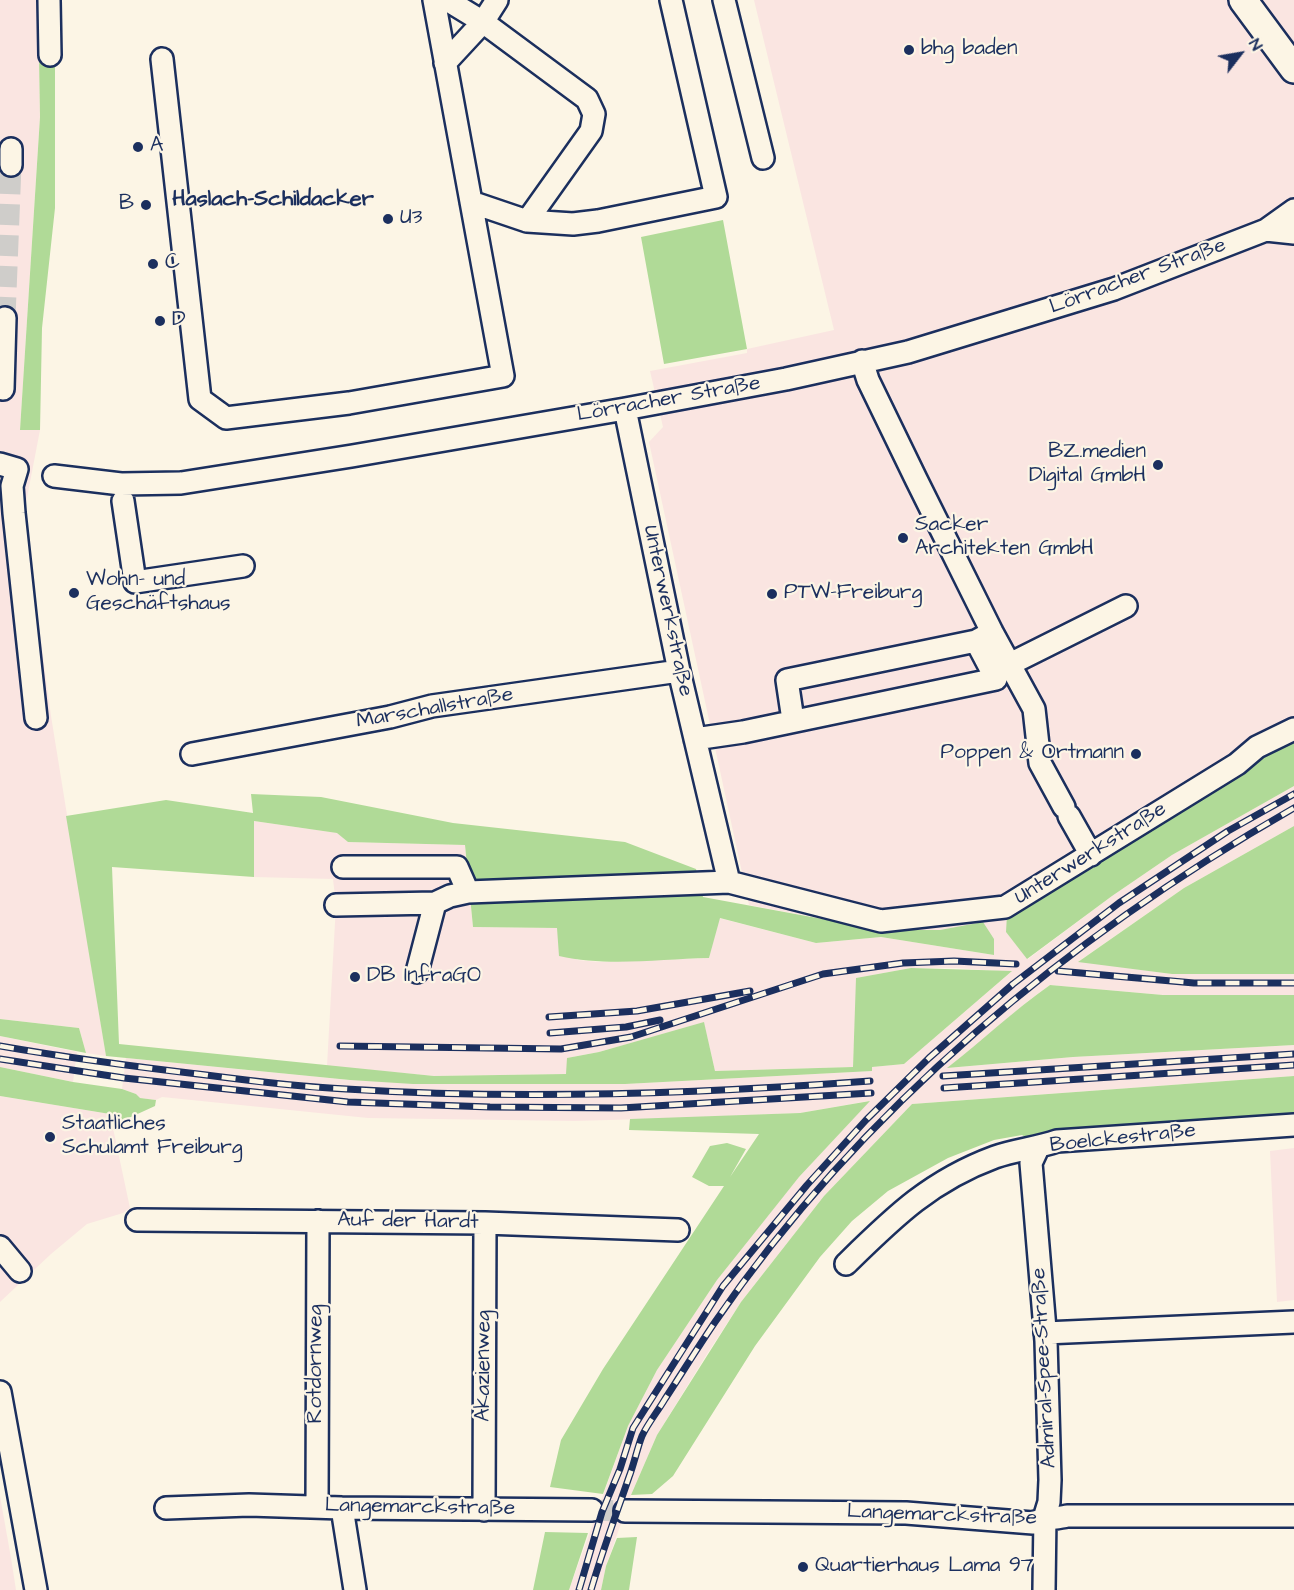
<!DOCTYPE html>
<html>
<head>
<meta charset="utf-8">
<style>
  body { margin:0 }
  #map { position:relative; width:1294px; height:1590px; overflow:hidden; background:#fcf5e5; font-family:"Architects Daughter",sans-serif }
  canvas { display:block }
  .north { position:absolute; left:1210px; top:24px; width:60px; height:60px; -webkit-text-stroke:4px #fcf5e5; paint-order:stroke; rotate:59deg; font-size:16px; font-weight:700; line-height:24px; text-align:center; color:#1b2f5e }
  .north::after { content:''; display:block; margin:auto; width:21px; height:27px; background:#1b2f5e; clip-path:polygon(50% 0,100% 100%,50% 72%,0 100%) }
</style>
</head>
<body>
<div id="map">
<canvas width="1294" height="1590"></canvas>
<div class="north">N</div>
</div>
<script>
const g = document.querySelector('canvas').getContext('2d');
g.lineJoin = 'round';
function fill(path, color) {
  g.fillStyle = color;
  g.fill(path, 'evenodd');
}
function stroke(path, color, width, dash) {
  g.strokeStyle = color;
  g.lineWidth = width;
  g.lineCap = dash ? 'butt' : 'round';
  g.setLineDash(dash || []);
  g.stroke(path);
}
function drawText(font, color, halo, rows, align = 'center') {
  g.font = font + ' "Architects Daughter",sans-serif';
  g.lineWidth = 4.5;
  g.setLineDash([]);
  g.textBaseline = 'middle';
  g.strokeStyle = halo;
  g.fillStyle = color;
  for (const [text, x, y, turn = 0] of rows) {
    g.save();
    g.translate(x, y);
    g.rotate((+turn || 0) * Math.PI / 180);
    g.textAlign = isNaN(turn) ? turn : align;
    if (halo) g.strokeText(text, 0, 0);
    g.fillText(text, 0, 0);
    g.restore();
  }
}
fill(new Path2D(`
  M0,0H38L40,117L20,430H40L26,503L30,560L51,716L106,1056L86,1053L79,1028L0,1019Z
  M754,0H1294V742L1241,768L1006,932L1028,959L1112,896L1172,855L1294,786V826L1184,888L1079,961L1172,974H1294V995H1163L1050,985L1028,1001L982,1041L948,1068L1073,1057L1294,1045V1076L912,1104L824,1196L741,1302L707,1354L657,1435L640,1474L631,1495L606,1566L601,1590H569L628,1426L657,1370L717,1280L752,1234L799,1177L869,1101L800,1113L677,1118L575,1121L368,1118L162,1097L156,1100L139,1098L136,1094L122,1089L126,1058L350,1080L625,1084L871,1071V1067L904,1064L1011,972L956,968H911L857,978L853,1067L715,1071L704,1023L599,1052L567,1058V1074L434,1076L327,1066L336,905L333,879L254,877V821L338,833L348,842L465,845L473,927L557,928L577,960L599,962L709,958L719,918L816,943L881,937L994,955L983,923L940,930H882L749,905L649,442L663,427L650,371L747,353V349L834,330Z
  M0,1036L77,1052L73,1082L0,1067Z
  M0,1096L110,1114L130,1208L123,1213L87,1224L51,1254L0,1302Z
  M1294,1148V1300L1277,1302L1270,1151Z
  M0,1496L11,1558L16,1590H0Z`), '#fae5e1');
fill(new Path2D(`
  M38,0H55V208L42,328L40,430H20L40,117Z
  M723,220L747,349L664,364L641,237Z
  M1294,742V786L1172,855L1112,896L1027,959L1006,932L1007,915L1241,768Z
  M251,794L321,797L453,823L625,842L696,869L703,897L882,930H940L983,922L994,939V955L881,937L816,943L720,918L709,958C660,959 607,967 559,956L557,928L473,927L465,845L348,842L337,833L254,821V877L112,867L119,1044L434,1076L566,1074L567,1058L599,1052L704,1022L715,1071L853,1067L856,978L911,968L1012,971L904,1064L872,1067V1071L625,1084H413L350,1080L106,1056L66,816L166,800L253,813Z
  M1294,826V974H1172L1078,962L1184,888Z
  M1050,985L1163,995H1294V1045L1073,1057L947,1068C982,1041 1014,1010 1050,985Z
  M0,1019L79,1028L86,1053L0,1036Z
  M0,1067L73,1082L122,1089L136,1094L140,1098L156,1100L155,1106L120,1122L119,1116L110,1114L0,1096Z
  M1294,1076V1117L1029,1139L1022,1135L994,1140L948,1158L888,1191L852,1221L820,1257L755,1346L673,1476L652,1494L631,1495L657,1435L741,1302L824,1196L912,1104Z
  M870,1101L799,1177L717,1280L657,1370L628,1426L603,1494L550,1487L561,1440L603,1369L724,1186H709L692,1177L710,1146L727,1143L746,1149L730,1177L759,1134L629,1130L630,1119L800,1113Z
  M545,1532L588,1533L569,1590H533Z
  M637,1537L629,1590H601L606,1566L617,1538Z`), '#b0da97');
stroke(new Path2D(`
  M5,318L11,165
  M592,1510L625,1511`), '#cfcdca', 21, [21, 10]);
const minor = new Path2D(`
  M49,0L50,55
  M447,0L483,22L587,99L594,114L591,131L527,221L471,202
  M724,0L763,158
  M162,59L200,399L226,418L349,403L503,376L434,0
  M445,63L483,22L497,0
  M11,165V149
  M527,221L573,224L598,221L716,197L671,0
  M1266,230L1294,233
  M862,361L868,380L916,479L992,632L1034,709L1040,763L1064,807
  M3,389L5,318
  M625,409L679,671L729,882
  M0,464L17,469L12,486L14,513L36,718
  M54,476L121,484L181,483L352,456L625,409L786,379L908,352L1114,289L1266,230L1294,210
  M123,501L135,582L243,566
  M1010,664L1126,606
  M793,720L787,680L976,641L989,634
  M695,739L743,732L996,679L976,641
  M192,754L390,717L432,706L679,671
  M1069,816L1091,855
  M343,867H457L468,892
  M336,905L435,903L450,896L468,892L729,882L881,921L1005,907L1237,764L1257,747L1294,729
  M417,972L435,903
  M1038,1148L1031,1163L1046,1341L1050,1480L1049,1502L1045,1515L1044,1590
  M137,1220L485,1223L678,1230
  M0,1247L20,1271
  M846,1264C894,1217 930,1181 995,1157C1015,1150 1037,1148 1057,1141L1294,1125
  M1045,1333L1294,1322
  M0,1392L36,1590
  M317,1507L318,1221
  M166,1508L249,1505L342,1508L592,1510
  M342,1508L355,1590
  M484,1510L485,1223
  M625,1511L906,1513L1033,1523C1044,1518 1055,1519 1067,1516H1294`);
const major = new Path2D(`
  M1243,0L1294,69`);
stroke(minor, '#1b2f5e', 26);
stroke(major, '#1b2f5e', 32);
stroke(minor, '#fcf5e5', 21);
stroke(major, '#fcf5e5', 27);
const rail = new Path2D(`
  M1058,971L1194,983H1294
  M549,1017L637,1011L750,991
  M550,1033L626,1027L660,1020
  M0,1046C69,1058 137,1067 206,1075C252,1081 299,1087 346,1089C520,1100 695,1094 870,1081
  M340,1046L561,1049L631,1037L823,974L903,963L954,961L1016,964
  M0,1059L124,1078L348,1102L490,1107L621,1108L871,1093
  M943,1076L1294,1054
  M944,1088L1294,1065
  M579,1590L602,1512L620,1469L633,1428L723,1286L807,1185L866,1120L929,1058L1013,984L1119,903L1228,831L1294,794
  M591,1590C602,1552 616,1515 629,1477C634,1464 637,1449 642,1436C648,1423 658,1411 665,1399C682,1373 698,1347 715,1322C862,1107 1070,936 1294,808`);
stroke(rail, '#1b2f5e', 7);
stroke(rail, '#fcf5e5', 4.5, [14]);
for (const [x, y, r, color] of [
  [909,50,6,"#1b2f5e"],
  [138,147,6,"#1b2f5e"],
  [146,205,6,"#1b2f5e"],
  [388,219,6,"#1b2f5e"],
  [153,264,6,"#1b2f5e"],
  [160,321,6,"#1b2f5e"],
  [1158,465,6,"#1b2f5e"],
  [903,538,6,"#1b2f5e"],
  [74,593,6,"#1b2f5e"],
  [772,594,6,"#1b2f5e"],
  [1136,754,6,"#1b2f5e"],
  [355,977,6,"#1b2f5e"],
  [50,1137,6,"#1b2f5e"],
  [803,1567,6,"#1b2f5e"]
]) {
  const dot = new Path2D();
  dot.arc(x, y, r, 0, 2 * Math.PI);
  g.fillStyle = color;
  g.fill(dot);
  stroke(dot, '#fcf5e5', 2);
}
drawText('21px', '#1b2f5e', '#fcf5e5', [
  ["bhg baden",921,50],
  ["A",150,147],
  ["B",134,205,"right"],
  ["U3",400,219],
  ["C",165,264],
  ["D",172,321],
  ["BZ.medien",1146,453,"right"],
  ["Digital GmbH",1146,477,"right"],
  ["Sacker",915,526],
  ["Architekten GmbH",915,550],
  ["Wohn- und",86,581],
  ["Geschäftshaus",86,605],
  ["PTW-Freiburg",784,594],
  ["Poppen & Ortmann",1124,754,"right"],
  ["DB InfraGO",367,977],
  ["Staatliches",62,1125],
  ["Schulamt Freiburg",62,1149],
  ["Quartierhaus Lama 97",815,1567]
], 'left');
drawText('21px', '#1b2f5e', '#fcf5e5', [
  ["Lörracher Straße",1138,277,-20],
  ["Lörracher Straße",669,400,-10],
  ["Unterwerkstraße",667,611,78],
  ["Marschallstraße",435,709,-10],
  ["Unterwerkstraße",1091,854,-32],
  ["Boelckestraße",1123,1139,-6],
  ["Auf der Hardt",408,1222,1],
  ["Rotdornweg",317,1364,-90],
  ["Akazienweg",485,1366,-90],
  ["Admiral-Spee-Straße",1045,1368,-93],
  ["Langemarckstraße",420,1508,1],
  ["Langemarckstraße",942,1516,2]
]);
drawText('bold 22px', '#1b2f5e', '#fcf5e5', [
  ["Haslach-Schildacker",273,200]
]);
</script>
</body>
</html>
